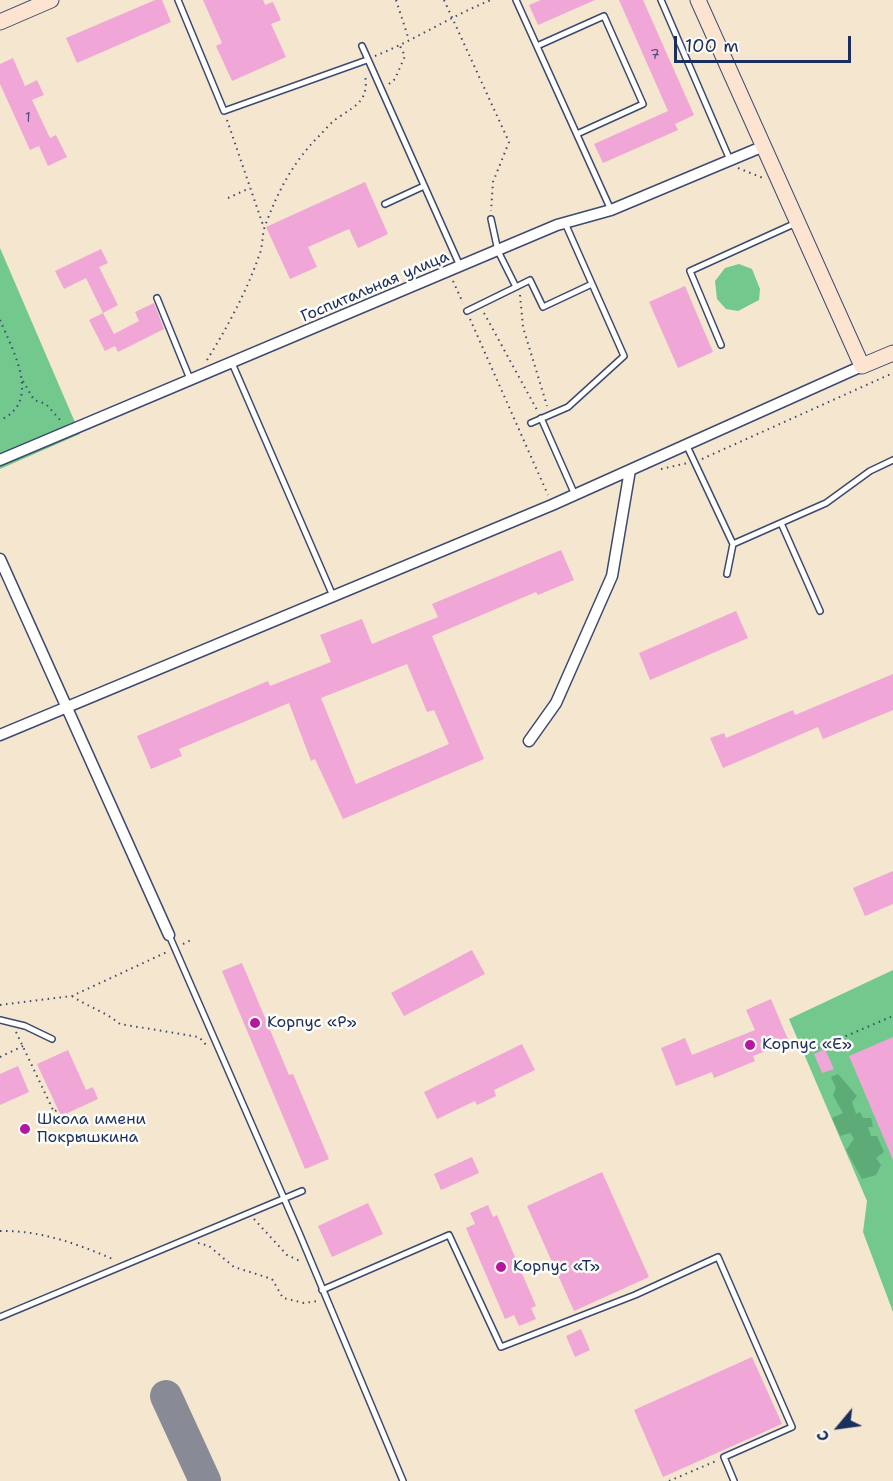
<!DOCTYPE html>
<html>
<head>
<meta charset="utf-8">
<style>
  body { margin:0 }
  #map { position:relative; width:893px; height:1481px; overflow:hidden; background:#f5e6cf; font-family:"Shantell Sans",sans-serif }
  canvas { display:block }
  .north { position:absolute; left:809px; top:1397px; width:60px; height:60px; -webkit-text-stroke:4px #fdfcf7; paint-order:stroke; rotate:241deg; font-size:16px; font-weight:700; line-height:24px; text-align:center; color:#1b2f5e }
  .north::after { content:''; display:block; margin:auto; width:21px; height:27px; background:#1b2f5e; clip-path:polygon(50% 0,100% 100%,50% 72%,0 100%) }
  .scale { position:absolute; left:674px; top:36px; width:177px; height:27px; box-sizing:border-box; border:3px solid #1b2f5e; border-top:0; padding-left:8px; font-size:18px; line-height:21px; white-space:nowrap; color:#1b2f5e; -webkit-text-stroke:4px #fdfcf7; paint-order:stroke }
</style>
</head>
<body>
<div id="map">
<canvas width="893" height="1481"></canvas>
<div class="north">С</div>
<div class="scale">100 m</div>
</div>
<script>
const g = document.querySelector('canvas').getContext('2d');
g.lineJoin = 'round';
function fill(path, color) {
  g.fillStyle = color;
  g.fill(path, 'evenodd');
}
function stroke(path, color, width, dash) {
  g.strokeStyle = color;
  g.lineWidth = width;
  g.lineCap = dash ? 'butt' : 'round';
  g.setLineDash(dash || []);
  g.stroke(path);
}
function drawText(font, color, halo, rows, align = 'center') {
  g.font = font + ' "Shantell Sans",sans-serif';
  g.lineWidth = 5;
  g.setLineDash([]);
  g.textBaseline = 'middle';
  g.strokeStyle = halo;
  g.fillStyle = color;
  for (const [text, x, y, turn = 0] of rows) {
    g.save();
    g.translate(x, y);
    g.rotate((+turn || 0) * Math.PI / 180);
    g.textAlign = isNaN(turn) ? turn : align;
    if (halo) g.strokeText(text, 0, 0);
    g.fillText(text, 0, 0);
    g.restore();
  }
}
fill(new Path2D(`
  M0,248L80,434L0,469Z
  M739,264L752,269L760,289L759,300L738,311L726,309L717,299L715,281L725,268Z
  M893,970V1312L863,1232L867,1201L789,1019Z`), '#72c88d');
fill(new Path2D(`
  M838,1074L857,1096L852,1102L856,1114L860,1112L863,1118H871L873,1127H868L871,1136H877L884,1152L876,1158L881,1165L876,1175L862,1179L846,1150L854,1139L850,1133L840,1136L832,1118L843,1113L833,1095L836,1088L831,1077Z`), '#5dac78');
stroke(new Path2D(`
  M166,1396L205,1481`), '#888a96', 32);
fill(new Path2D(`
  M155,0H162L171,22L77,63L66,38Z
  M203,0H263L265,5L273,2L281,20L271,24L286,57L232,81L216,46L222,43Z
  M541,0H595L538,25L529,5Z
  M619,0H643L694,115L675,124L678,130L603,163L594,144L668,111Z
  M13,58L25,86L37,80L44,95L32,100L50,138L56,135L67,157L48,166L39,146L30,150L0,84V64Z
  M365,182L388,234L358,248L349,229L308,247L317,267L290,279L266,227Z
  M101,249L108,263L99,267L118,305L103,313L86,278L64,289L55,271Z
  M685,286L713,352L678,368L649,302Z
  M154,303L164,329L118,352L115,346L105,351L89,320L103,313L114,334L139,321L135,312Z
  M561,550L574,580L538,595L536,592L432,636L484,759L343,819L315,759L311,761L289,703L179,749L182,756L151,769L137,736L268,681L270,686L331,662L320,635L362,619L372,644L438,617L432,604ZM407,664L427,712L434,710L449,744L356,784L321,698Z
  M736,611L748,638L650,680L639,653Z
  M893,674V710L823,739L818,727L723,768L710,738L724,733L726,738L793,710L795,715Z
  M893,871V904L865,916L853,888Z
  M472,950L485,974L404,1016L391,993Z
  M242,963L289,1075L293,1074L329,1159L305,1169L222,971Z
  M771,999L789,1042L753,1056L755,1061L714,1078L712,1072L676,1086L661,1048L685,1038L692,1055L755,1030L746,1010Z
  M893,1037V1160L849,1056Z
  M522,1044L535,1070L494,1090L496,1096L477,1105L475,1101L437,1119L424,1092Z
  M825,1049L834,1069L822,1073L814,1054Z
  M68,1050L86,1090L93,1087L98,1099L61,1116L37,1064Z
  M18,1066L29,1092L0,1105V1074Z
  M472,1157L479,1173L441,1190L434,1174Z
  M602,1172L649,1277L574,1311L527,1206Z
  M368,1203L383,1234L332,1257L318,1226Z
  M488,1205L493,1217L497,1215L536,1306L531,1308L536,1319L519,1326L514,1315L505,1319L466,1228L475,1224L470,1213Z
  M581,1329L590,1350L575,1357L566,1336Z
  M752,1357L782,1424L663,1477L634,1410Z`), '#f0a6d6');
const lane = new Path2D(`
  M178,0L224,111L367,60
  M516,0L611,210
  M661,0L730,160
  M362,46L460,266
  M537,46L604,16L643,104L577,134
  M385,204L424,186
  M516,287L530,280L543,307L592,284
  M157,298L190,379
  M467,311L516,287L498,251L491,219
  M721,345L690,271L796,223
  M232,363L333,596
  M541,418L575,495
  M531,423L568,407L624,356L565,223
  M686,444L733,544L727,574
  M781,523L820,611
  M733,544L826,503L870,471L893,460
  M169,935L300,1235L403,1481
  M0,1020L25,1026L52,1039
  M322,1290L449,1235L501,1347L635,1295L718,1257L792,1427L724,1457L734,1481
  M0,1317L302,1191`);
const street = new Path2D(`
  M0,460L557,225L611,210L764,146
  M0,559L169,935
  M0,735L552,505L862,366
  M529,741L556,703L612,576L630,470`);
const secondary = new Path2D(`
  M698,0L862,366L893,353
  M0,22L51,0`);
stroke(lane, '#3c4a6f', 8);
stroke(street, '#3c4a6f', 13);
stroke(secondary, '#3c4a6f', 17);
stroke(new Path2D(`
  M396,0L409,40
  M444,0L509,142L493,182L491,211
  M375,56C415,40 451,16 491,0
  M389,84L395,79L405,56L400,46
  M227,120L264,228
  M738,168L763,178
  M228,198L250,188
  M453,281L463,303
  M520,295L523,327L547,406
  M484,313L537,410
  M470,319L548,495
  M0,320C12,349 43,402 0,420
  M207,360C228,326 247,291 260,253C263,244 262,234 265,226C278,191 293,162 319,136C325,130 331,122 339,117C357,105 369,100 365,75
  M23,381L34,400L46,404L61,421
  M702,459L893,373
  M661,469L688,463
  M183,944L191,940
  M72,996C88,1007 106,1012 120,1024L199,1037L208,1047
  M0,1005L72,996L167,952
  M16,1032L54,1112L58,1109
  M818,1048L893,1016
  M0,1057L23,1046
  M254,1219L287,1255L302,1262
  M0,1231C40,1230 78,1244 115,1260
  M198,1243L209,1246L234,1267L272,1279L283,1298L304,1303L318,1301
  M669,1481L716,1461`), '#3c4a6f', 2, [1.5, 4.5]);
stroke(lane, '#fff', 5);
stroke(street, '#fff', 10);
stroke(secondary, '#fde4d0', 15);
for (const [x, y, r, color] of [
  [255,1023,6,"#b5179e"],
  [750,1045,6,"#b5179e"],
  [25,1129,6,"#b5179e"],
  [501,1267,6,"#b5179e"]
]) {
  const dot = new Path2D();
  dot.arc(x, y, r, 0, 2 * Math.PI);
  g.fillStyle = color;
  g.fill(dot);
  stroke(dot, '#fdfcf7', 2);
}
drawText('14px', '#504d7c', null, [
  ["7",655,55],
  ["1",28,118]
]);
drawText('16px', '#1b2f5e', '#fdfcf7', [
  ["Госпитальная улица",375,287,-23]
]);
drawText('16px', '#1b2f5e', '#fdfcf7', [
  ["Корпус «Р»",267,1023],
  ["Корпус «Е»",762,1045],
  ["Школа имени",37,1120],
  ["Покрышкина",37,1138],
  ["Корпус «Т»",513,1267]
], 'left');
</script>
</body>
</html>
